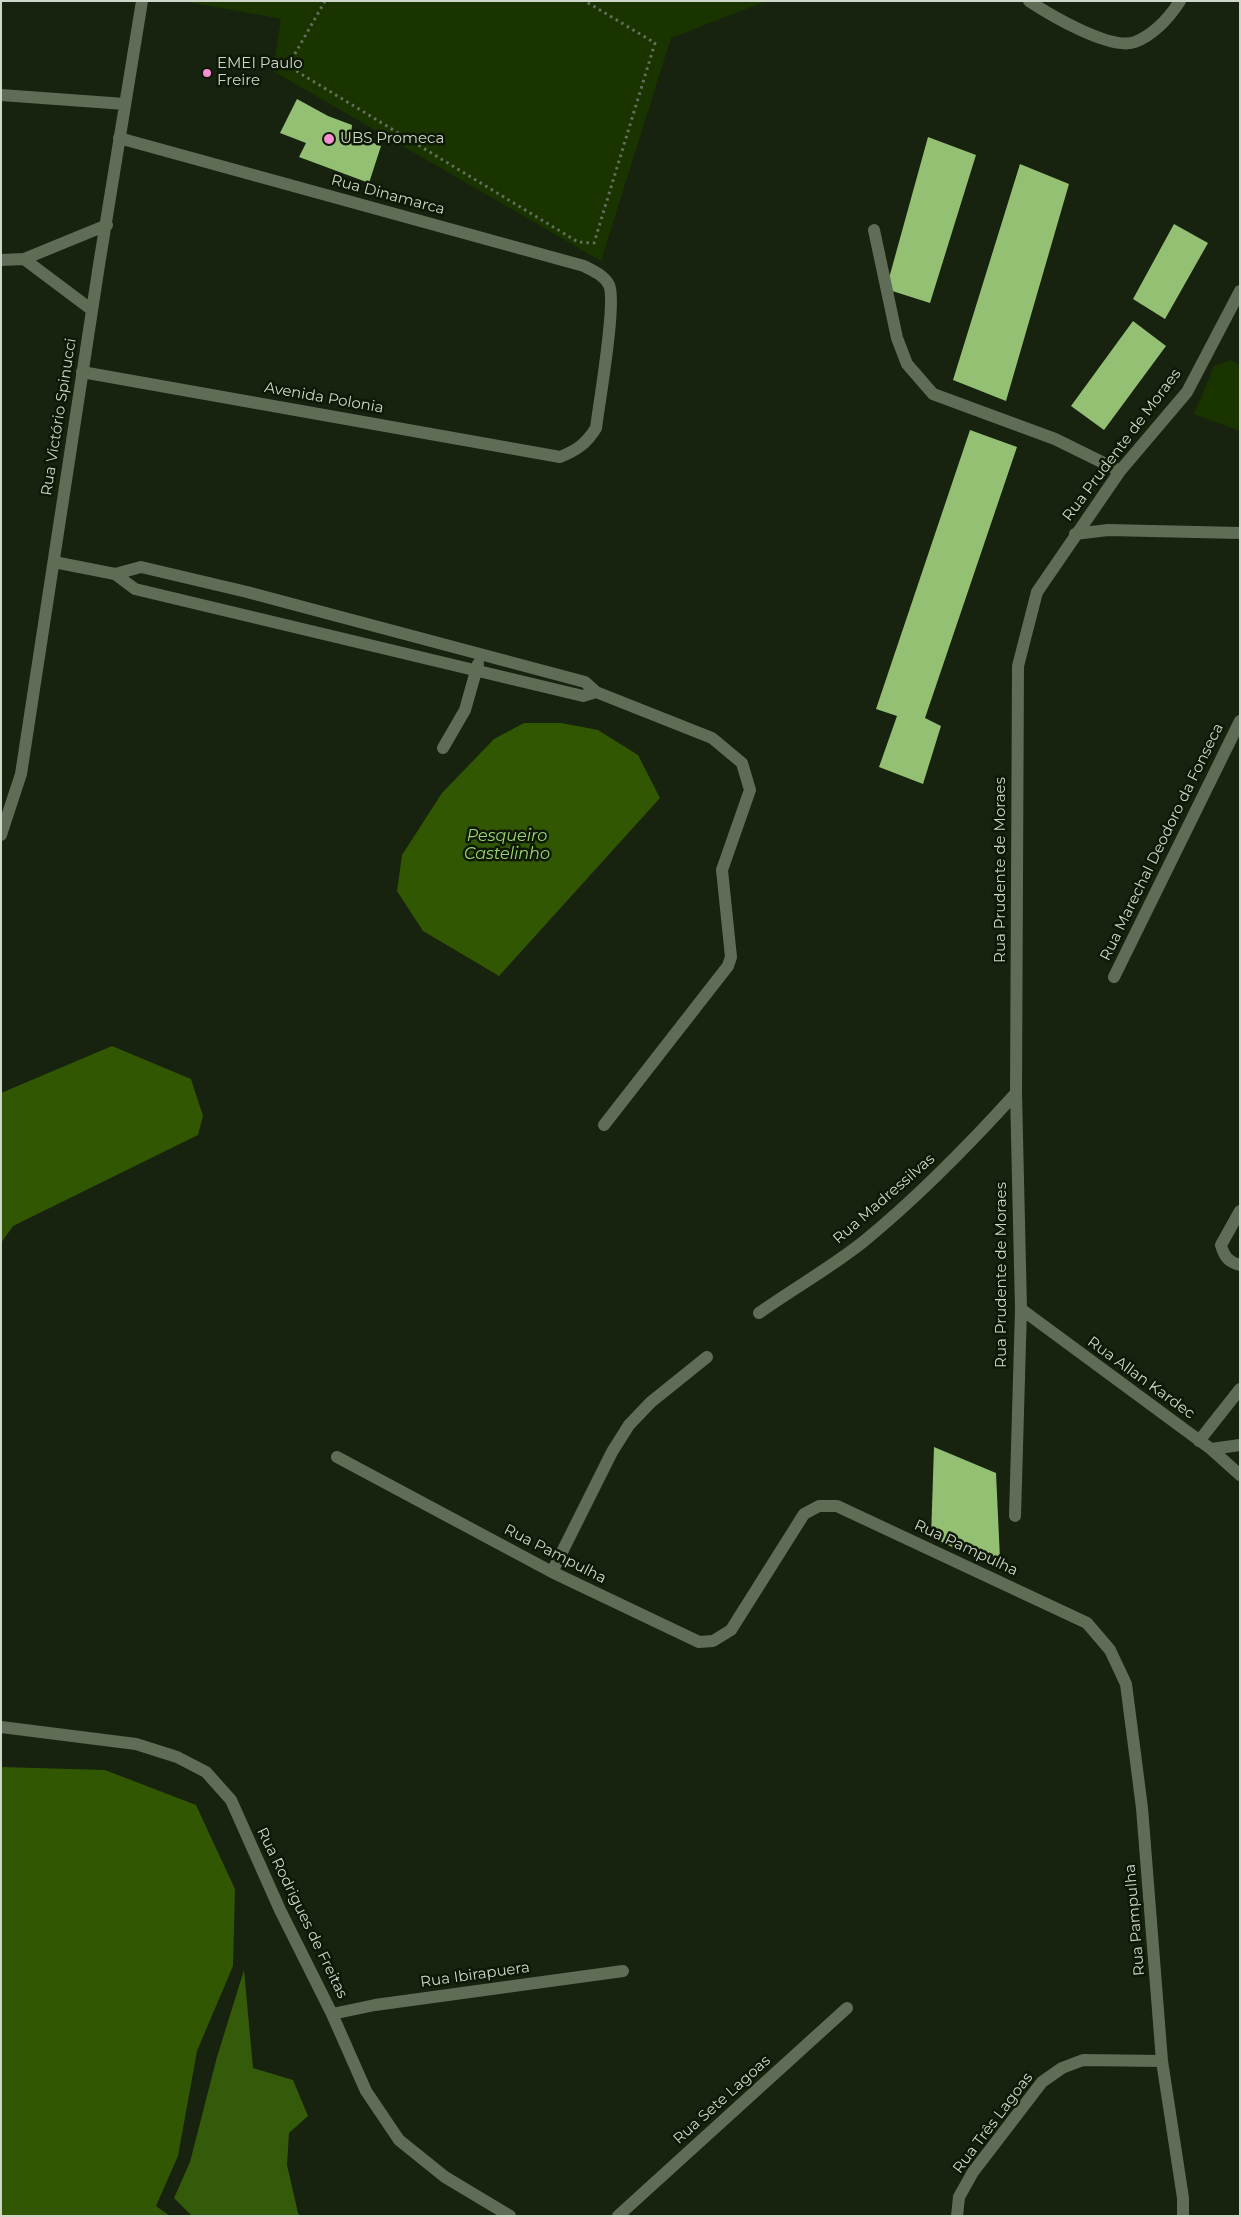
<!DOCTYPE html>
<html>
<head>
<meta charset="utf-8">
<style>
  body { margin:0 }
  #map { position:relative; width:1241px; height:2217px; overflow:hidden; background:#17220f; font-family:Montserrat,sans-serif }
  canvas { display:block }
  .frame { position:absolute; inset:0; border:2px solid #cfd7ca; pointer-events:none }
</style>
</head>
<body>
<div id="map">
<canvas width="1241" height="2217"></canvas>
<div class="frame"></div>
</div>
<script>
const g = document.querySelector('canvas').getContext('2d');
g.lineJoin = 'round';
function fill(path, color) {
  g.fillStyle = color;
  g.fill(path, 'evenodd');
}
function stroke(path, color, width, dash) {
  g.strokeStyle = color;
  g.lineWidth = width;
  g.lineCap = dash ? 'butt' : 'round';
  g.setLineDash(dash || []);
  g.stroke(path);
}
function drawText(font, color, halo, rows, align = 'center') {
  g.font = font + ' Montserrat,sans-serif';
  g.lineWidth = 5;
  g.setLineDash([]);
  g.textBaseline = 'middle';
  g.strokeStyle = halo;
  g.fillStyle = color;
  for (const [text, x, y, turn = 0] of rows) {
    g.save();
    g.translate(x, y);
    g.rotate((+turn || 0) * Math.PI / 180);
    g.textAlign = isNaN(turn) ? turn : align;
    if (halo) g.strokeText(text, 0, 0);
    g.fillText(text, 0, 0);
    g.restore();
  }
}
fill(new Path2D(`
  M182,1H767L671,38L601,261L273,71L281,19Z
  M1230,360L1240,365V431L1194,414L1214,366Z`), '#1a3400');
fill(new Path2D(`
  M244,1970L253,2068L293,2080L308,2116L289,2133L287,2165L298,2213L300,2216H192L174,2198L190,2162L217,2057Z`), '#345b09');
fill(new Path2D(`
  M524,723H561L598,730L638,755L660,798L499,976L423,931L397,891L402,855L442,793L494,739Z
  M112,1046L191,1079L203,1116L198,1135L13,1226L1,1243V1093Z
  M1,1767L105,1770L196,1805L235,1889L233,1966L197,2051L178,2156L156,2206L170,2216H1Z`), '#315702');
fill(new Path2D(`
  M297,99L328,116L352,125L351,134L381,146L369,183L299,157L306,143L280,133Z
  M928,137L976,155L930,303L886,289Z
  M1020,164L1069,184L1006,401L953,380Z
  M1174,224L1208,243L1165,319L1133,299Z
  M1133,321L1166,346L1104,430L1071,406Z
  M970,430L1017,447L925,718L941,726L923,784L879,767L897,716L876,709Z
  M934,1447L996,1473L1000,1559L980,1560L931,1537Z`), '#94c073');
stroke(new Path2D(`
  M325,1L288,66L578,242L594,243L655,43L585,1`), '#646e5d', 3, [2.5, 4]);
stroke(new Path2D(`
  M1029,1C1050,15 1111,51 1135,42C1155,34 1169,18 1180,1
  M1,95L125,104
  M874,230L897,338L907,364L933,394L1055,439L1120,471
  M24,259L92,310
  M1,260L24,259L107,225
  M82,372L560,457C577,450 586,444 596,428C599,404 617,301 609,285C604,275 593,271 584,266L119,138
  M1075,534L1108,530L1240,533
  M54,562L115,574L141,567L247,592L585,682L596,692L712,738L742,763L750,790L722,870L731,957L728,966L604,1125
  M115,574L135,589L583,696L596,692
  M443,748L465,710L478,664
  M1,835L21,774L99,265L142,1
  M1114,977L1240,721
  M1240,1211L1221,1245C1224,1256 1228,1262 1240,1265
  M1021,1309L1211,1449L1240,1475
  M759,1313C793,1289 830,1268 863,1242C918,1197 968,1146 1016,1093
  M1199,1441L1240,1389
  M1211,1449L1240,1445
  M337,1457L552,1572L699,1642L713,1641L731,1630L804,1514L819,1506H837L1087,1623L1110,1650L1126,1684L1142,1808L1162,2061L1183,2198V2216
  M1015,1516L1021,1309L1016,1093L1018,666L1037,592L1120,471L1187,392L1240,291
  M552,1572L612,1452L629,1425L651,1402L707,1357
  M1,1727L136,1744L177,1757L206,1772L231,1800L280,1910L332,2014L366,2091L399,2140L445,2177L510,2216
  M332,2014L375,2005L623,1971
  M618,2216L847,2008
  M957,2216L959,2197L973,2172L1042,2082L1062,2068L1083,2060L1162,2061`), '#5f6c56', 12);
for (const [x, y, r, color] of [
  [207,73,5,"#f690d0"],
  [329,139,6,"#f690d0"]
]) {
  const dot = new Path2D();
  dot.arc(x, y, r, 0, 2 * Math.PI);
  g.fillStyle = color;
  g.fill(dot);
  stroke(dot, '#0e1806', 2);
}
drawText('15px', '#cfd7ca', '#0e1806', [
  ["EMEI Paulo",217,64],
  ["Freire",217,81],
  ["UBS Promeca",340,139]
], 'left');
drawText('15px', '#cfd7ca', '#0e1806', [
  ["Rua Dinamarca",388,195,15],
  ["Avenida Polonia",324,398,10],
  ["Rua Victório Spinucci",59,417,-81],
  ["Rua Prudente de Moraes",1122,445,-53],
  ["Rua Marechal Deodoro da Fonseca",1162,842,-64],
  ["Rua Prudente de Moraes",1001,870,-90],
  ["Rua Madressilvas",884,1199,-41],
  ["Rua Prudente de Moraes",1002,1275,-90],
  ["Rua Allan Kardec",1141,1378,36],
  ["Rua Pampulha",966,1548,25],
  ["Rua Pampulha",555,1554,27],
  ["Rua Rodrigues de Freitas",302,1913,64],
  ["Rua Pampulha",1135,1920,-95],
  ["Rua Ibirapuera",475,1975,-8],
  ["Rua Sete Lagoas",722,2100,-42],
  ["Rua Três Lagoas",993,2123,-53]
]);
drawText('italic 16px', '#9fd873', '#0e1806', [
  ["Pesqueiro",507,836],
  ["Castelinho",507,854]
]);
</script>
</body>
</html>
